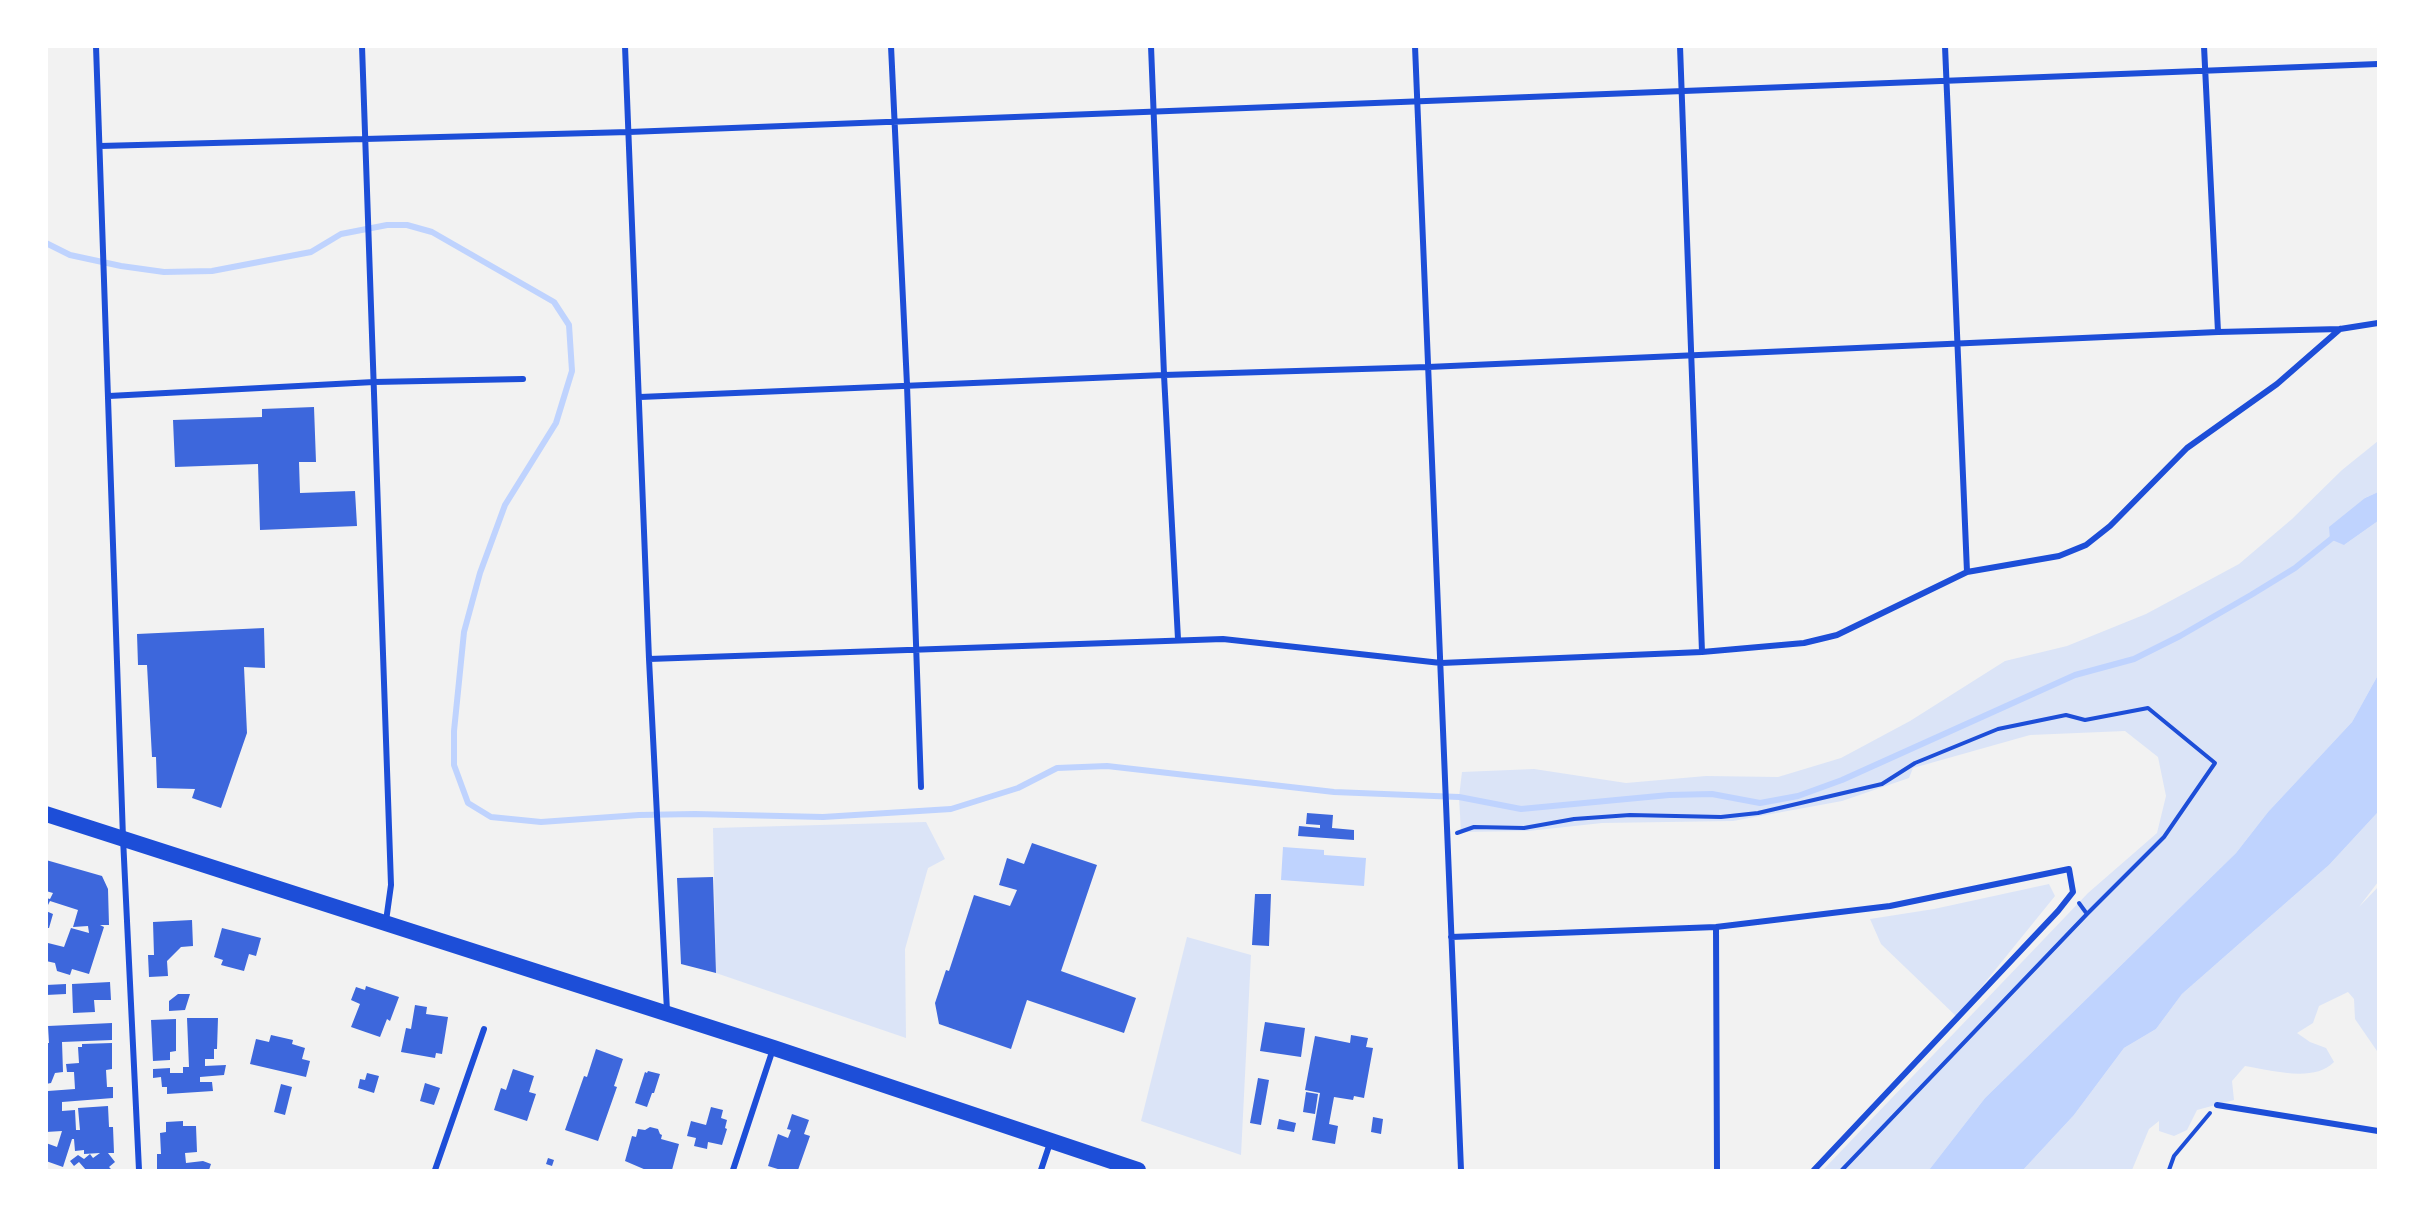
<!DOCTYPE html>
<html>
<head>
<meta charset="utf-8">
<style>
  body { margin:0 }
  #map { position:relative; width:2425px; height:1217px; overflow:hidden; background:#f2f2f2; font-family:"Open Sans",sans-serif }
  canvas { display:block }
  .frame { position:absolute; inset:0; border:48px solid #fff; pointer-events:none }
</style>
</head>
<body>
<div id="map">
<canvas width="2425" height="1217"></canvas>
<div class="frame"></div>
</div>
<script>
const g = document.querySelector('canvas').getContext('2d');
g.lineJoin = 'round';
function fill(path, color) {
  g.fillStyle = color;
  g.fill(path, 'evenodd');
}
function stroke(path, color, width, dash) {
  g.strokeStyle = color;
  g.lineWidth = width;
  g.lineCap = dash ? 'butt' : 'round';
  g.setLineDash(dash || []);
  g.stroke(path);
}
fill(new Path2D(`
  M2378,441V492L2365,498L2344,545L2378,521V675L2352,722L2268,812L2236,853L1985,1098L1929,1170H1823L2088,893L2157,833L2166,796L2158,757L2125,731L2030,735L1913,768L1909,778L1842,801L1733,821L1602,823L1528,831L1461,832L1459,797L1462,772L1534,769L1626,783L1706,776L1778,777L1841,758L1910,721L2005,661L2067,646L2146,614L2239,564L2292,519L2342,470Z
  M2378,812V882L2359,907L2378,887V1096L2377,1051L2355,1019L2354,999L2348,992L2319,1006L2313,1023L2297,1033L2310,1042L2326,1048L2334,1062C2314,1083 2271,1070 2245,1066L2232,1081L2234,1100L2197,1110L2187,1130L2174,1136L2159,1131V1121L2149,1129L2132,1170H2023L2074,1115L2124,1048L2156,1029L2182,994L2329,865Z
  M926,822L945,859L928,868L905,949L906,1038L716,973L713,828Z
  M2049,884L2055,896L1957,1017L1881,944L1870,919L1934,909Z
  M1187,937L1251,955L1241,1155L1141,1121Z`), '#dbe4f7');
fill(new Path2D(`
  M2378,492V521L2344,545L2330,539L2329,527L2365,498Z
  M2378,675V812L2329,865L2182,994L2156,1029L2124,1048L2074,1115L2023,1170H1929L1985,1098L2236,853L2268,812L2352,722Z
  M1283,847L1324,850V855L1366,858L1364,886L1281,880Z`), '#bfd3fe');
stroke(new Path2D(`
  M46,243L70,255L121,266L164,272L212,271L311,252L341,234L387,225H407L432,232L554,302L569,325L572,371L556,423L505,505L480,573L464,632L454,731V765L468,803L491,817L541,822L639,815L695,814L823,817L951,809L1018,788L1057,768L1107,766L1334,792L1459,797L1521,809L1669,795L1712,794L1760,803L1798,796L1842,780L2075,675L2134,659L2180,636L2251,595L2295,568L2336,535`), '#bfd3fe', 6);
fill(new Path2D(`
  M314,407L316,462H299L300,493L355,491L357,526L260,530L258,464L175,467L173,420L262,417V409Z
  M264,628L265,668L244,667L247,733L221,808L192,798L195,789L157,788L156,757H152L147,665H138L137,634Z
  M1307,813L1333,815L1332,828L1354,830V840L1298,836L1299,826L1320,828V825L1306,824Z
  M1032,843L1097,865L1061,971L1136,998L1124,1033L1027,1000L1011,1049L939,1024L935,1003L946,970L949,971L974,895L1010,906L1017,890L999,885L1007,858L1024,864Z
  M46,860L102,876L108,889L109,925H100L104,927L89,974L72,969L70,975L57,971L55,963L46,961L48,943L64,947L71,928L89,933L88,926L73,927L78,910L50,901L46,909V898L50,899L53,893L46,891Z
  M713,877L716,973L681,964L677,878Z
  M1255,894H1271L1269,946L1252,945Z
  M46,911L53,914L49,928H46Z
  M192,920L193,946L181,947L167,961L168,976L149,977L148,955H154L153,922Z
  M222,928L261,938L256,956L249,954L244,971L221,965L223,960L214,957Z
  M110,982L111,1000H94L95,1012L73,1013L72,984Z
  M66,984V994L46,995V985Z
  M366,986L399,997L390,1021L387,1019L380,1037L351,1027L360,1004L351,1000L356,987L365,990Z
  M178,994H190L185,1010L169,1011V1001Z
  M415,1005L427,1007L426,1014L448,1017L442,1054L436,1053L435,1058L401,1052L406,1028L411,1029Z
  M187,1018H218L217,1049H214V1059H205V1066L226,1065L224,1075L200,1077V1082H212L213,1091L167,1094V1087H162L161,1077L153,1078V1069L170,1068V1073H183V1067H189Z
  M176,1019V1051L170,1052V1060L153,1061L151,1020Z
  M1265,1022L1305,1028L1301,1057L1260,1051Z
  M112,1023V1040L62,1042L63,1072L55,1073L51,1083L46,1084V1043H49L48,1026Z
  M271,1035L293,1040L292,1044L305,1048L302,1059L310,1061L306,1077L250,1064L256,1039L269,1042Z
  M1351,1035L1368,1038L1366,1047L1373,1048L1364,1098L1354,1096L1353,1100L1334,1097L1329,1124L1338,1126L1335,1144L1312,1140L1320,1093L1305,1090L1315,1036L1350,1043Z
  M112,1043V1069L106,1070L107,1087H113V1098L62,1102V1111L75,1110L76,1130H80L78,1108L108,1106L109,1127H113L114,1153H108L115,1162L109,1167L112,1170L90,1169L86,1170L79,1162L74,1166L70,1161L78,1155L84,1159L90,1154L93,1158L100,1153L84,1154V1150L75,1151L74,1139H72L63,1167L46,1161V1143L57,1147L62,1131L46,1132L48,1091L75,1089L74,1072H67L66,1064L79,1063L78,1047H82V1044Z
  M596,1049L623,1059L614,1086L617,1087L598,1141L565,1130L584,1076L587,1077Z
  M513,1069L534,1076L529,1092L536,1094L527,1121L494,1110L501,1088L506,1090Z
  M648,1071L660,1074L654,1093H652L647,1107L635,1103L645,1072L647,1073Z
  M367,1073L379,1076L374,1093L358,1088L360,1079L365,1080Z
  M1258,1078L1269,1080L1261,1125L1250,1123Z
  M425,1083L440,1088L434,1105L420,1101Z
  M281,1084L292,1087L285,1115L274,1112Z
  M1306,1092L1318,1094L1315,1114L1303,1112Z
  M711,1107L723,1110L721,1118L727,1120L725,1128L727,1129L722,1145L708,1142L707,1149L694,1146L696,1138L687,1136L691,1121L706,1125Z
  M792,1114L809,1120L804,1134L810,1136L798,1170H781L768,1166L778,1134L788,1138L791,1130L787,1129Z
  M1373,1117L1383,1119L1381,1134L1371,1132Z
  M1279,1119L1296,1123L1294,1132L1277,1129Z
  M183,1121V1126H196L197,1152L185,1153L186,1163L203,1161L211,1164L209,1170H157V1154H161L160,1133L166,1132V1122Z
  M650,1127L658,1129L660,1134L662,1135L661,1139L679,1144L672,1170H646L625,1161L632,1136L636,1137L638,1129L645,1130Z
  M548,1158L554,1160L552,1166L546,1164Z`), '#3d67dc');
stroke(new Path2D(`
  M1457,833L1474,827L1524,828L1574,819L1630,815L1721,817L1758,813L1882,784L1915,763L1998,729L2066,715L2085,720L2148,708L2215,763L2164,837L2087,914
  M1842,1170L2087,914L2079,903
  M2169,1170L2174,1156L2210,1113`), '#1d4ed8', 4);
stroke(new Path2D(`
  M96,46L123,838L139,1170
  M362,46L391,885L386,921
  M625,46L649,659L667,1011
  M891,46L907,385L921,787
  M1151,46L1164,375L1178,639
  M1415,46L1461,1170
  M1680,46L1702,652
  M1945,46L1967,572
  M2204,46L2218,332
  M100,146L629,132L2378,64
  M109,396L374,382L523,379
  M640,397L1164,375L1428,367L2218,332L2340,329L2378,323
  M649,659L1223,639L1441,663L1702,652L1804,643L1837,635L1967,572L2059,556L2086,545L2110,526L2187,448L2277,384L2340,329
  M1716,927L1717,1170
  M1451,937L1716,927L1890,906L2069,869L2073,892L2058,911L1814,1170
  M2217,1105L2378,1131
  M435,1170L484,1029
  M733,1170L773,1049
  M1041,1170L1050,1143`), '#1d4ed8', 6);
stroke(new Path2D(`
  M46,814L774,1048L1138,1170`), '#1d4ed8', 16);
</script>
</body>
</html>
